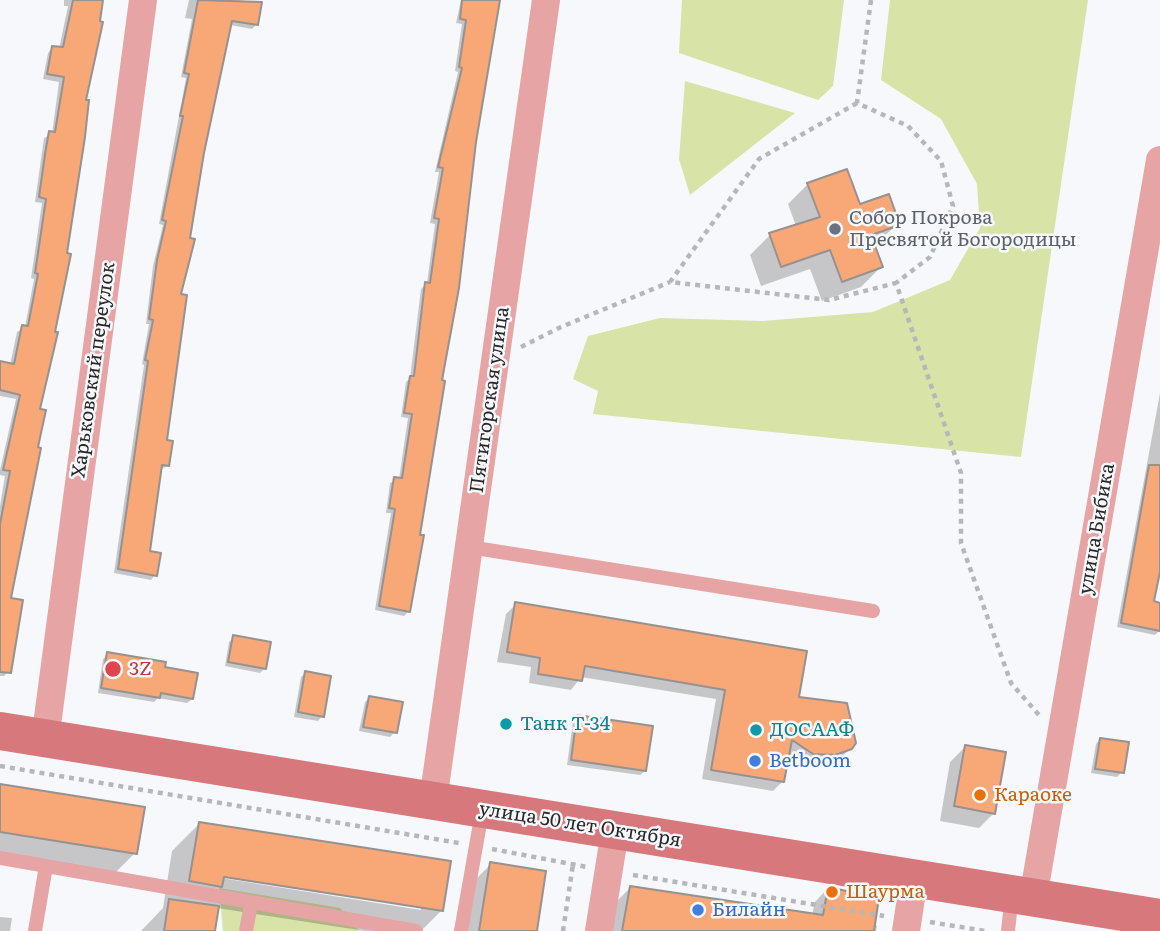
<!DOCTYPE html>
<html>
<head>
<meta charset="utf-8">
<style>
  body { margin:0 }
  canvas { display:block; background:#f7f8fb }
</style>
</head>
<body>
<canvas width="1160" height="931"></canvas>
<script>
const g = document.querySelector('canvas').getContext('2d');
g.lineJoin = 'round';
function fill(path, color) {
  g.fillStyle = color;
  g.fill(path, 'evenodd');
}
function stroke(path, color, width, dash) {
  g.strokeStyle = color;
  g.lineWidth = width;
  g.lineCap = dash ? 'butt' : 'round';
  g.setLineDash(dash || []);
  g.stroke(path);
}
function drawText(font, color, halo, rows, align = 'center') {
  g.font = font + ' Literata,serif';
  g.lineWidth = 5;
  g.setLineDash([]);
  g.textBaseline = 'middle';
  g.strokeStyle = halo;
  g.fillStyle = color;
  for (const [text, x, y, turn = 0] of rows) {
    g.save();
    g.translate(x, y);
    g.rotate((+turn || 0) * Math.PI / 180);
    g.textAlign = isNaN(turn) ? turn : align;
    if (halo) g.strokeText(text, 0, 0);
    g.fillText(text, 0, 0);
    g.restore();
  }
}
fill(new Path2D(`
  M682,0H844L833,86L818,100L679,53Z
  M890,0H1088L1021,457L593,414L598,391L573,379L588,336L660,318L763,321L873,312L950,280L980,228L977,184L941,119L881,80Z
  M685,81L795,113L690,195L679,159Z
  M219,888L340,908L359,931H223Z`), '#d7e3a7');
fill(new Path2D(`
  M64,0H101L9,600V671L4,676H0V506L5,476L0,475V470L16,399L0,396V363L10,365L17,332L25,327L34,279L31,278L42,203L35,202L44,138L52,134L59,82L43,79L48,53L53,47L59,49L68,6H64Z
  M189,0H239L260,4L257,24L252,29L230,25L203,152L179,295L165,441L167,466L160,470L148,552L155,575L151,580L114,573L144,365L142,364L149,324H146L153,266L163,225L159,224L186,78L181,77L192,19L185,18Z
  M461,0H498L474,142L457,287L409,611L404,616L375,610L391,513H386L390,483L399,479L408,418L401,417L406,382L410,378L421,289L427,283L435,224L430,223L439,172H435L458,72L455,71L462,24L456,23Z
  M808,184L898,224L873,246L881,267L861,287L822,301L810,269L761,286L750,255L770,235L796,226L788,204Z
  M1160,393V564L1151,603L1160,604V630L1155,635L1117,627Z
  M516,604L797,698L851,748L840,758L823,764L803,763L788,753L783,781L773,791L702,779L716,699L581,677L571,690L529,683L531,667L497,662L506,614Z
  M234,637L265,668L260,673L225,666L229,642Z
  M108,654L163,668L192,699L187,703L158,698L154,702L98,693L103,659Z
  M306,673L322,716L318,721L294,717L301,677Z
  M370,697L395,732L390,737L359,731L365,702Z
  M578,717L645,771L640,775L567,765L573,722Z
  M1100,739L1122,772L1117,777L1091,773L1096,744Z
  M965,747L994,813L979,828L940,821L950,762Z
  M0,786L135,853L107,881L0,864Z
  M199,824L441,911L421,931H365L217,908L214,931H141L163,908L172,851ZM216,874L421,906V910L215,877Z
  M491,864L535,931H457L463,892Z
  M630,888L812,915L815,902L828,888L877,926L876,931H611L617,901Z
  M0,917L12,918L10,931H0Z`), '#0003');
const building = new Path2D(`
  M73,0H103L100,21L103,22L86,100H89L85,137L67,253L71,254L55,332H58L40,409L46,410L38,447L41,448L11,598L23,600L11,673L0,672V524L10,471L3,470L20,395L0,390V361L14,364L22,325L28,326L38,274L35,273L46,199L39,197L45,154L49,131L55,132L64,77L47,74L52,46L63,47Z
  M198,0L262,2L258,25L232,21L204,153L190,238L195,239L181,294L187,295L167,440L173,441L169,466L162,465L150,551L161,553L157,576L118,569L148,361L145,360L153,320L149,319L157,260L166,221L162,220L183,116H180L189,74L184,73Z
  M462,0H500L476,142L459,288L442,380L445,381L420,535H424L410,612L379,606L395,509L389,508L394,477L402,478L412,414L404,413L410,376H414L425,282L430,283L439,219L434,218L443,168L438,167L462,68L459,67L466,20L460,19Z
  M847,169L860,204L889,194L900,225L871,235L883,267L842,282L830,250L781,267L769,233L820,217L807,183Z
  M1149,465H1160V572L1154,601L1160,603V631L1121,623Z
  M515,602L807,651L799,697L847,703L856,743L852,749L835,755L813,754L792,740L784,782L711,770L725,690L585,666L582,681L538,674L540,658L507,652Z
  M233,635L271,642L266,669L228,662Z
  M107,652L166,662L165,667L198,673L193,699L161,693L160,698L101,688Z
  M305,671L331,676L324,717L298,712Z
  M369,696L403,702L397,733L363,727Z
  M577,715L653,726L646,771L571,760Z
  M1100,738L1129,742L1124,773L1095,769Z
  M965,745L1006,752L995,814L954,806Z
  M0,784L145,807L137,854L0,832Z
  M199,822L451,861L443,911L224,877L222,887L189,881Z
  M490,862L546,871L537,931H479Z
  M630,886L823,915L828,887L879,898L874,931H622Z
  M169,899L219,906L215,931H164Z`);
fill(building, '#f8a776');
stroke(building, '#959291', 2);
stroke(new Path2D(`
  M871,0L857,103L908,126L941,161L953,206L930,257L896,283L961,473V543L1011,683L1039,715
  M857,103L759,159L670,282L829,300L896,283
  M521,347L561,327L670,282
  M0,766L459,843
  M492,849L587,867
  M633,875L884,916
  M930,922L985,931
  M563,931L573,864`), '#b6b7b9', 4.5, [5, 5]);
stroke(new Path2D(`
  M469,547L873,611
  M0,858L416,931
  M35,931L46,866
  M246,931L251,904
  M461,931L482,812
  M1008,931L1012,894`), '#e6a4a5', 14);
stroke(new Path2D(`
  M45,740L143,0
  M433,801L546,0
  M1033,898L1160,160
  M599,931L615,831
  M906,931L914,878`), '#e6a4a5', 28);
stroke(new Path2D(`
  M0,731L1160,918`), '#d7787c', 38);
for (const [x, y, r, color] of [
  [835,229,7,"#6b7280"],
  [113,669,9,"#e0444e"],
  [506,724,7,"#0f9aa8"],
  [756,730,7,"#0f9aa8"],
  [755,761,7,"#3f7fe0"],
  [980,795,7,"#e8710a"],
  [832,892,7,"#e8710a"],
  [698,910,7,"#3f7fe0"]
]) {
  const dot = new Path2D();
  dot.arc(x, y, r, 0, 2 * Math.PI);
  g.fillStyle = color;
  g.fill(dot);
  stroke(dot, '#f7f8fb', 2.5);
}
drawText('19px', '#5b616d', '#f7f8fb', [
  ["Собор Покрова",849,218],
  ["Пресвятой Богородицы",849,240]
], 'left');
drawText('19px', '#29292a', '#f7f8fb', [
  ["Харьковский переулок",94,370,-82],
  ["Пятигорская улица",490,400,-82],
  ["улица Бибика",1097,529,-80],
  ["улица 50 лет Октября",580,825,9]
]);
drawText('19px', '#be3a42', '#f7f8fb', [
  ["3Z",129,669]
], 'left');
drawText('19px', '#0d838f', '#f7f8fb', [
  ["Танк Т-34",520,724],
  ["ДОСААФ",770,730]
], 'left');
drawText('19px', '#366cbe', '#f7f8fb', [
  ["Betboom",769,761],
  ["Билайн",712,910]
], 'left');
drawText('19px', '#c56008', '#f7f8fb', [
  ["Караоке",994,795],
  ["Шаурма",846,892]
], 'left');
</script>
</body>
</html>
